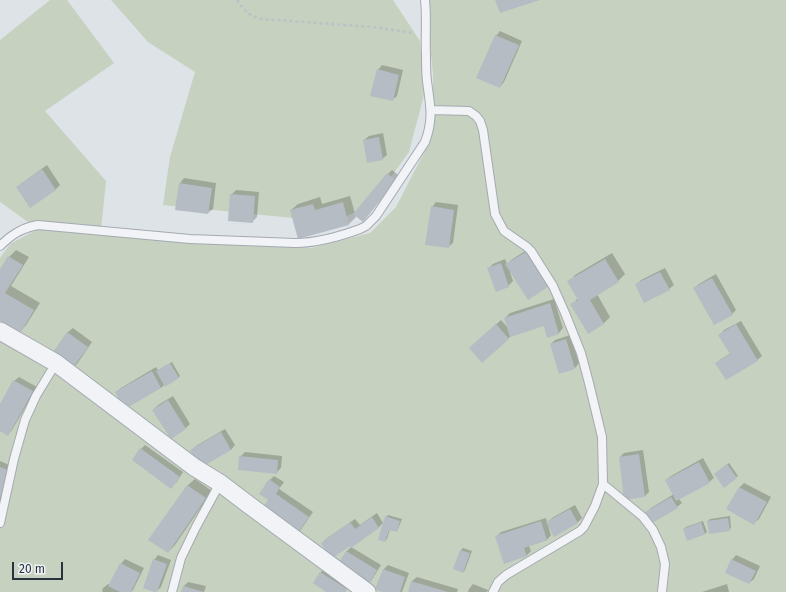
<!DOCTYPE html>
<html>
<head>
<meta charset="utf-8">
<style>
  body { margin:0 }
  #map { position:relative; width:786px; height:592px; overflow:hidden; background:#dee3e7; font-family:"Fira Sans",sans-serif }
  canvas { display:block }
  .scale { position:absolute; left:12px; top:562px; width:51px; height:18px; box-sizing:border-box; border:2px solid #28323e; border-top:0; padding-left:5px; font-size:12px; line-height:14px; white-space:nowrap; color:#28323e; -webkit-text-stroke:3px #edf1f5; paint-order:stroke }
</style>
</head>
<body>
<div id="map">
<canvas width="786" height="592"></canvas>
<div class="scale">20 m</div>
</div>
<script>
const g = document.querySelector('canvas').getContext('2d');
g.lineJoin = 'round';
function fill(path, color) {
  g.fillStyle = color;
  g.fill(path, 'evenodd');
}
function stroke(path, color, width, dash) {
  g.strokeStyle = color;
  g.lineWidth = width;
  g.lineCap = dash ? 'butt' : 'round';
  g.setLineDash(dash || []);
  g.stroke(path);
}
fill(new Path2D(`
  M50,0H67L114,63L45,111L106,181L101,229L191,236L311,248L370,233L396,207L432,137L433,75L426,0H786V592H0V258L10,244L38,229L0,202V40Z
  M111,0H393L420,41L424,95L409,152L370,206L333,222L163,205L170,157L195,72L148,42Z`), '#c6d1bf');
fill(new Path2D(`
  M500,31L522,41L504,82L500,87L496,36Z
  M382,65L403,70L397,96L392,100L378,70Z
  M383,133L387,155L382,159L364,140L369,136Z
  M47,165L60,185L56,189L31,206L18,187L22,183Z
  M392,170L400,176L355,214L388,174Z
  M184,178L216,183L213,209L208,213L176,209L180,183Z
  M236,190L259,192L257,217L252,222L231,195Z
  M350,196L356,217L349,224L299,238L291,210L298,204L320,197L322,204Z
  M436,202L458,205L453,243L448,247L432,207Z
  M530,248L552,282L548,287L509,269L513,281L508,286L489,268L493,264L505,259L507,264L511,260Z
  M16,250L29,257L11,286L40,303L26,325L20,332L0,320V271L9,257Z
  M612,253L625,274L618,281L597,294L610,317L604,323L588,332L572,305L578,298L569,282L575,275Z
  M665,268L674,285L669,289L636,285L641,280Z
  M716,274L736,310L732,314L694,288L699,284Z
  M554,299L563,328L559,333L548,337L544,325L511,336L482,361L475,343L501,320L508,328L505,318L510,313Z
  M741,321L762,356L757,360L726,379L717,363L721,359L731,353L720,335L724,330Z
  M73,328L92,342L77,364L72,368L53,355L68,332Z
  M570,335L579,363L575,368L551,344L555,340Z
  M172,362L180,376L178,378L165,384L161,388L116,392L121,388L156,367L158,370Z
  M19,377L37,387L12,430L8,435L0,430V406L14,381Z
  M173,396L190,424L186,428L153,410L158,405Z
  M225,429L235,445L231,450L191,451L196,446Z
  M145,445L183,472L176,483L141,449Z
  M643,450L649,492L644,497L620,457L624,453Z
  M245,452L282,456L281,468L277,472L240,457Z
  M703,458L714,478L709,482L679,499L682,503L677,507L647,512L651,508L674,494L666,480L671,476Z
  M0,461L14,467L0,501Z
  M729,463L738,476L736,477L717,472Z
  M274,476L284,482L279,489L313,512L300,531L296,535L270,500V480Z
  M195,479L212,491L175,545L168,552L150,539L188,485Z
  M744,483L771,497L759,519L754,523L728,509L740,487Z
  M575,505L582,518L578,522L555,535L548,526L551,535L547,540L529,546L531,551L526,556L496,537L501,532L546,518L547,523L552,518Z
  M377,513L383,523L379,527L351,546L350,544L322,543L326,539L355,519L360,525Z
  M388,515L402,519L398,529L396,531L390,529L387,539L385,541L386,517Z
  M730,516L731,528L729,530L708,521L710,519Z
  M703,521L707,532L705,534L688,540L684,529L686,527Z
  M351,547L381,565L371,581L366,585L337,567L347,551Z
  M463,548L472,551L465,570L463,572L454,569L461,550Z
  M158,555L171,560L161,587L156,592L154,560Z
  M736,555L760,566L754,579L749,583L732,560Z
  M125,559L144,568L133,590L131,592H102L103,588L108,584L110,585L121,564Z
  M388,565L409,573L402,592H385L376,589L384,569Z
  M326,568L350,584L345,592H328L314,583L321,572Z
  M417,577L458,589L457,592H409L412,581Z
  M188,582L206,586L204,592H182L184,586Z
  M473,584L488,590L487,592H468L469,589Z
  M727,584L729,592H702Z`), '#0003');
fill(new Path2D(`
  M495,0H540L500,13Z
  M495,35L519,45L500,88L476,78Z
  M377,69L399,75L393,101L370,96Z
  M379,137L383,160L367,163L363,140Z
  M42,169L56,190L30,208L16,187Z
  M387,173L396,181L363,222L353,214Z
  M179,183L212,188L208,214L175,210Z
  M230,194L255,196L253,223L228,221Z
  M343,202L349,225L298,239L290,210L313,204L315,210Z
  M431,206L454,210L449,248L425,245Z
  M526,252L548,287L528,300L505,264Z
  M8,256L23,265L5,293L34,310L20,333L0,321V269Z
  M605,259L619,282L590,300L604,324L588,334L570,304L578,300L567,281Z
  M501,263L509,287L496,292L487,268Z
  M660,272L670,290L644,303L635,284Z
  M712,278L733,315L714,325L693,288Z
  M550,303L559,334L547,338L544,326L510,337L504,318Z
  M496,324L509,339L482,363L469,348Z
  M736,324L758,361L726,380L715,363L730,354L718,335Z
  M67,332L88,347L72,369L51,355Z
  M566,339L575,369L559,374L550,344Z
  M170,363L179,378L165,387L156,371Z
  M152,371L161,388L125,409L115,392Z
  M13,380L33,391L8,436L0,431V404Z
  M168,400L186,429L171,439L152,410Z
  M221,432L231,450L200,468L190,450Z
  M140,448L180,477L171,489L132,460Z
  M639,454L645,497L624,500L619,457Z
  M239,456L278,460L277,474L238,470Z
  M699,462L710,483L676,501L665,480Z
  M727,464L737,478L724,488L714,474Z
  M0,467L10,471L0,498Z
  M269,479L280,487L276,494L309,517L296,536L260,512L268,500L259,494Z
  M187,485L206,498L168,553L148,540Z
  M739,487L767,502L754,525L726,509Z
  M671,497L678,508L652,523L645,512Z
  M570,509L578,523L554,537L546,522Z
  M385,516L400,521L397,532L389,530L385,542L378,540Z
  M372,517L379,528L351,548L350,546L331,559L321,543L350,522L355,529Z
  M728,518L730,531L709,534L707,521Z
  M541,521L547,540L524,548L527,556L504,564L495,536Z
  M701,522L705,534L687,541L683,529Z
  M460,550L470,553L463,573L453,569Z
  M346,551L377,570L367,587L336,567Z
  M153,559L167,564L157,592H154L143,588Z
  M731,559L756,571L749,584L725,573Z
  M120,563L140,573L131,592H120L108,586Z
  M383,569L405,577L400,592H382L375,589Z
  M320,572L347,589L345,592H326L313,583Z
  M411,581L448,592H408Z
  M183,586L204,592H181Z`), '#b5bcc4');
const lane = new Path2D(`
  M431,110L469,111L476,116L480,121L483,130L495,214L504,231L527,247L531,251L553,286L565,313L581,353L589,383L602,437L603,484L595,506L584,527L580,531L506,575L498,582L493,592
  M0,246C12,234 22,228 38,225L190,239L295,243C315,243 341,236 360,229L366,226L376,216L425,142C434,118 430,105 427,81C426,73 426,64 426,56C425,37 427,19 425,0
  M603,484L643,517L653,530L661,547L665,564L662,592
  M0,523L14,459L25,420L36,396L56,363
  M172,592L181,558L196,527L220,483`);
const street = new Path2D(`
  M0,331L56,363L194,467L220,483L249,505L367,592`);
stroke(lane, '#a4aab1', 10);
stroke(street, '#a4aab1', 19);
stroke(new Path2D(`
  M237,0C245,11 248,16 262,19L372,27L414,33`), '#bdc1c6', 2.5, [3, 3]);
stroke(lane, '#f1f3f6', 8);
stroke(street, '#f1f3f6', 17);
</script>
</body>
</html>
